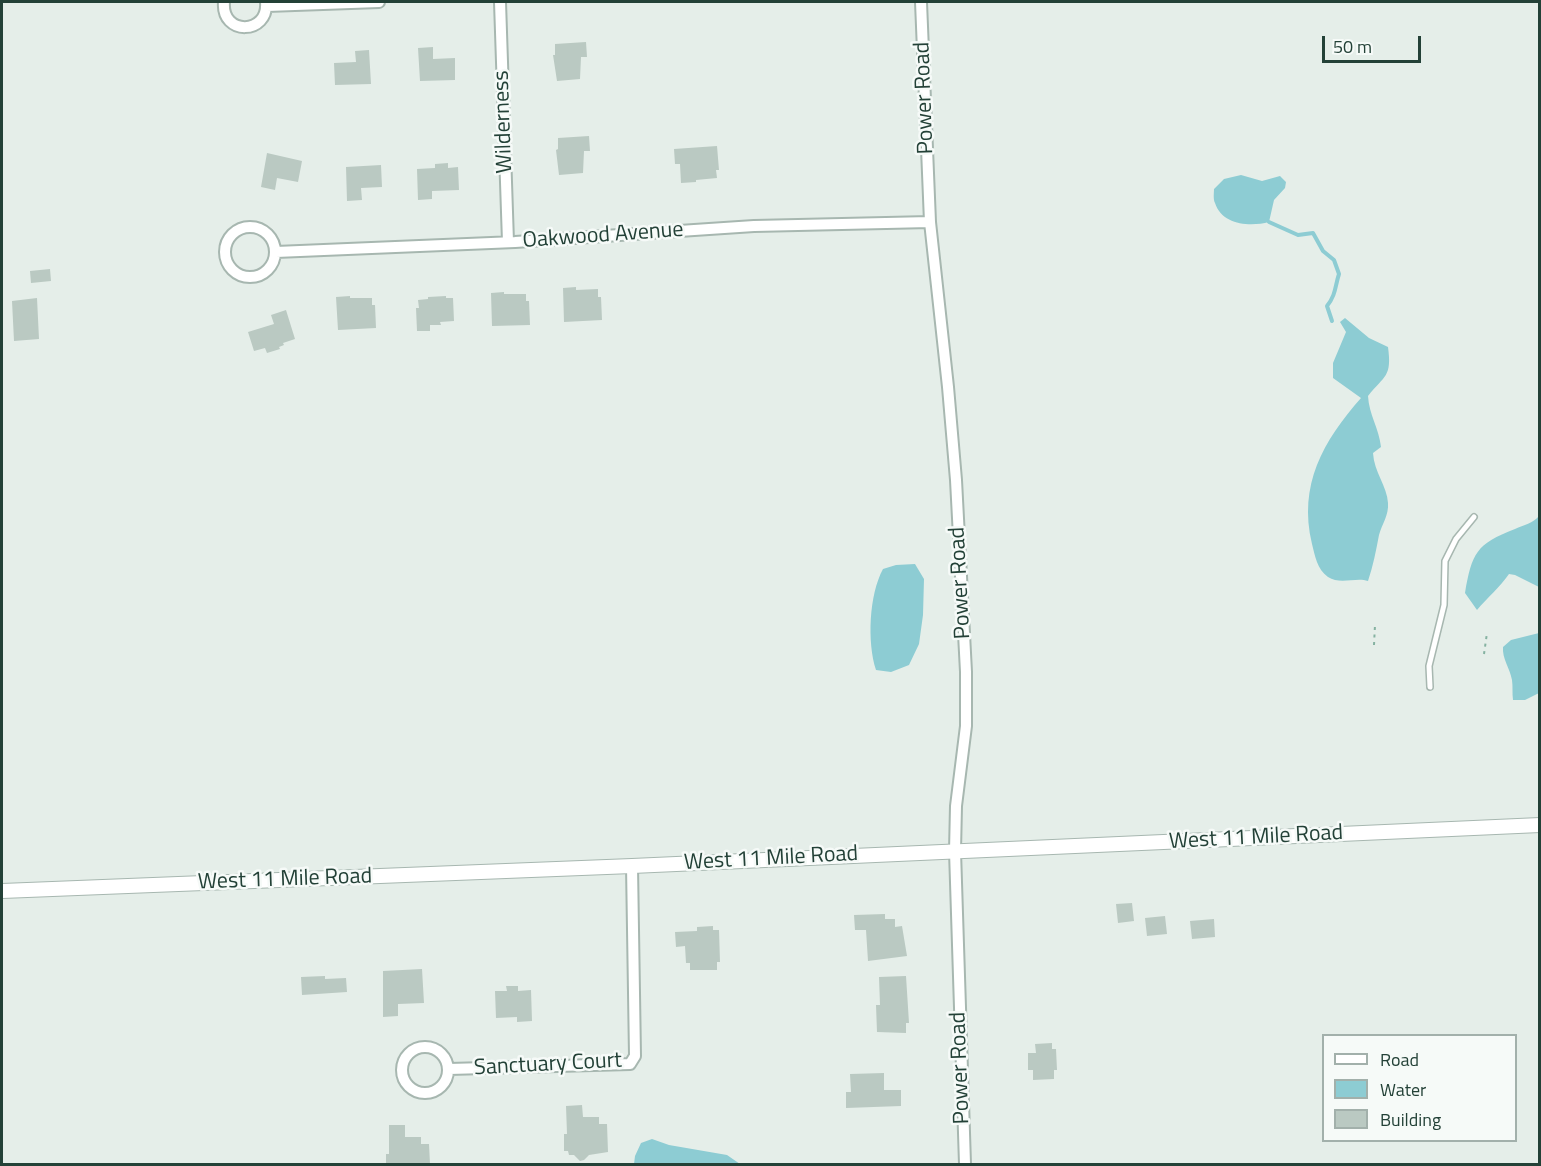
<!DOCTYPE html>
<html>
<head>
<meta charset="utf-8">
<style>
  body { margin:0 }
  #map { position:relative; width:1541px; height:1166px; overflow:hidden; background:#e5eee9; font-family:"Titillium Web",sans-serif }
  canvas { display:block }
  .frame { position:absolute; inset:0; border:3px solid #234137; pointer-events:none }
  .legend { position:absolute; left:1322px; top:1034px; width:195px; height:108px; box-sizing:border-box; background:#f6faf8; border:2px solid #a2b0ab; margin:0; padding:8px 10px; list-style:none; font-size:18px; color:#234137 }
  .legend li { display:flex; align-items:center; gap:12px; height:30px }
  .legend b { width:30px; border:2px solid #a2b0ab }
  .scale { position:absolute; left:1322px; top:36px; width:99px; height:27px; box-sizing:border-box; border:3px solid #234137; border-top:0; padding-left:8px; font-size:18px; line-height:21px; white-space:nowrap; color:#234137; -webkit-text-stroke:4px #f6faf8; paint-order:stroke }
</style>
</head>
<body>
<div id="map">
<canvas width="1541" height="1166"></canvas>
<div class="frame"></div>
<ul class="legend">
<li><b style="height:8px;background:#fff"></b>Road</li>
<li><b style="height:16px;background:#8dccd3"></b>Water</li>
<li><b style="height:16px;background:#bac9c2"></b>Building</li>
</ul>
<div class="scale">50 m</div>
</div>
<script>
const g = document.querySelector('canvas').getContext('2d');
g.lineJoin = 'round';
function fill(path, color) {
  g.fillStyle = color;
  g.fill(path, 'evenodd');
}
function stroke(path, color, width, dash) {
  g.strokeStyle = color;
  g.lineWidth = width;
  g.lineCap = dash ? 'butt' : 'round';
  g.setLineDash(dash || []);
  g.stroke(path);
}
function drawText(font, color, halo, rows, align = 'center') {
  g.font = font + ' "Titillium Web",sans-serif';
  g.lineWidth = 5;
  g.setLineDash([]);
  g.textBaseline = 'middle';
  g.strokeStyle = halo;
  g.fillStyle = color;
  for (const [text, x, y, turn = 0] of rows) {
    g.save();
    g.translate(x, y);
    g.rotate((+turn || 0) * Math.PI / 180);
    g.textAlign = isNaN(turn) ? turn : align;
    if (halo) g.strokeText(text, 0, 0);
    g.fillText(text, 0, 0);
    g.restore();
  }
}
fill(new Path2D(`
  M1241,175L1262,181L1280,176L1286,182L1285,188L1274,200L1269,222C1250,227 1222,225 1215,203C1213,199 1214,193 1214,189L1224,179Z
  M1345,318L1369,338L1388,347C1392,377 1385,375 1368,396C1369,415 1379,428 1381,447L1373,453C1374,472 1387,486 1388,503C1389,515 1382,524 1379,535C1376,551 1373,566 1368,581C1356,577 1340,585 1328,577C1317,569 1315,556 1312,544C1298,485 1323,441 1361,398L1333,378V363L1346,332L1340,322Z
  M1539,516V587L1515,575L1509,574C1500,587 1487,598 1477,610L1465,593C1472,553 1476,544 1515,529C1524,525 1533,523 1539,516Z
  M915,564L924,579L923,615L919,644L909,665L891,672L876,670C867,642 869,595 883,569L896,565Z
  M1539,633V693L1525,700H1513C1512,693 1513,687 1512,680C1510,668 1502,659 1503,647L1511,640Z
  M652,1139L669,1145L727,1155L740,1164H634L635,1156L641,1143Z`), '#8dccd3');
stroke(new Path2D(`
  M1269,222L1298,235L1313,233L1323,251L1334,260L1339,274C1335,286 1336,295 1327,306L1332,321`), '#8dccd3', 4);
fill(new Path2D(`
  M586,42L587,57H581L580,79L557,81L553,55H555V44Z
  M433,47V59L455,58V80L420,81L418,48Z
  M369,50L371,84L335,85L334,63L356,62L355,51Z
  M589,136L590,151H584L583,173L559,175L556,150L558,149V138Z
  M717,146L719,170H716L717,178L696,180V182L681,183L680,164H675L674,149Z
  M267,153L302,161L298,182L277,178L275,190L261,187Z
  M448,163V168L458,167L459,190L432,191V199L418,200L417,169L435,168V164Z
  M381,165L382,187L361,188L362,200L347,201L346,167Z
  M50,269L51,281L31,283L30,271Z
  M576,287V290L598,289V297H601L602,320L564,322L563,288Z
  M504,292V294H526V301H529L530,325L492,326L491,293Z
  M350,296V298H372V305H375L376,328L338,330L336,297Z
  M446,296V298H453L454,321L440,322L441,325H430V331H417L416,308H419L418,300L428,299V297Z
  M37,298L39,339L14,341L12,301Z
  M286,310L295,339L283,343L284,345L279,347L280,349L267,353L265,348L254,351L248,332L274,324L271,315Z
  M1132,903L1134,921L1118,923L1116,904Z
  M885,914V919H895V927L902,926L907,956L868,961L866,930H855L854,915Z
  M1165,916L1167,934L1147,936L1145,918Z
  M1214,919L1215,937L1192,939L1190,921Z
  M713,926V930H719L720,962H717V970H690V963H686L685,946L676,947L675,932L697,931V927Z
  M422,969L424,1003L398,1004V1016L383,1017V971Z
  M325,976V979L346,978L347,992L302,995L301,977Z
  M906,976L909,1023H906V1033L877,1032L876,1005H880L879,977Z
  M506,986H518V991L531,990L532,1021L517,1022V1017L496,1018L495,991H507Z
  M1052,1043V1049H1056L1057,1070H1054V1079L1033,1080V1070H1028V1053H1036L1035,1044Z
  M884,1073V1090H901V1106L846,1108V1092H851L850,1074Z
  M582,1105L583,1117H599V1124H607L608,1152L589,1155L584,1160L580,1161L574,1155H569L568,1151H564V1134H567L566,1106Z
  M389,1125H405V1137H421V1144H429L430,1164H386V1154H389Z`), '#bac9c2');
const service = new Path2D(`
  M1430,687L1429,666L1444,605L1445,561L1456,539L1474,517`);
const minor = new Path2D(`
  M224,2C221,36 269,35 266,2
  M500,2L508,242
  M921,2L930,222L948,387L956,480L966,672V726L956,806L955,851L965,1164
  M267,6L379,2
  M225 252a25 25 0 1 1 50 0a25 25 0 1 1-50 0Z
  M276,252L515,242L754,226L930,222
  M402 1070a23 23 0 1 1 46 0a23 23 0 1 1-46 0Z
  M449,1069L630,1064L635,1056L632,866`);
const tertiary = new Path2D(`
  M2,891L632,866L1540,825`);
stroke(service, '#a7b7b0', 8);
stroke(minor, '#a7b7b0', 14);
stroke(tertiary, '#a7b7b0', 16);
stroke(new Path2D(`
  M1374,645L1375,625
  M1484,654L1487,633`), '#85b2a1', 2, [3, 4.5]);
stroke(service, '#fff', 5);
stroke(minor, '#fff', 10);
stroke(tertiary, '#fff', 14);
drawText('22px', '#234137', '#f6faf8', [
  ["Power Road",925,98,-92],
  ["Wilderness",504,122,-92],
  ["Oakwood Avenue",603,236,-4],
  ["Power Road",961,583,-93],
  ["West 11 Mile Road",1256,838,-3],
  ["West 11 Mile Road",771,859,-3],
  ["West 11 Mile Road",285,880,-2],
  ["Sanctuary Court",548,1065,-3],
  ["Power Road",961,1068,-92]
]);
</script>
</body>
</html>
